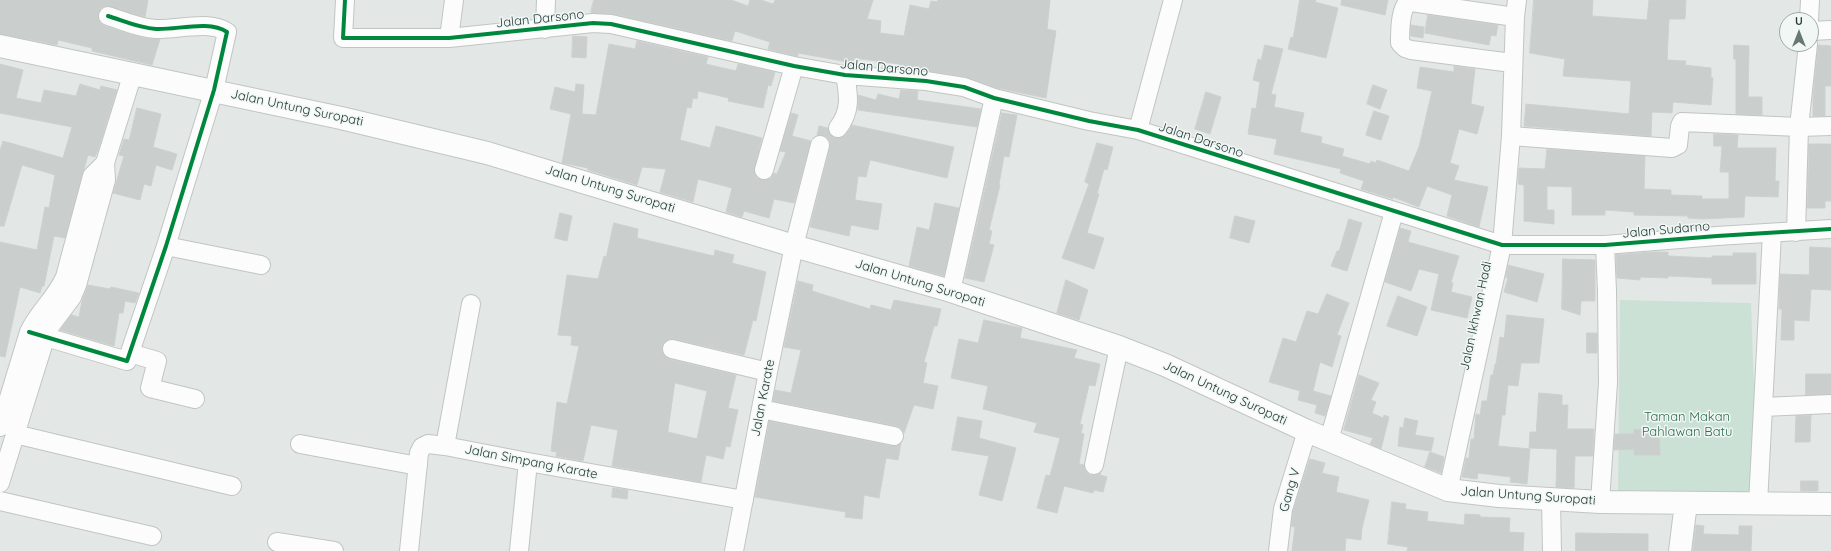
<!DOCTYPE html>
<html>
<head>
<meta charset="utf-8">
<style>
  body { margin:0 }
  #map { position:relative; width:1831px; height:551px; overflow:hidden; background:#e3e8e6; font-family:Quicksand,sans-serif }
  canvas { display:block }
  .north { position:absolute; left:1779px; top:12px; width:40px; height:40px; box-sizing:border-box; background:#f1f7f5; border:1px solid #9eaba9; border-radius:50%; rotate:0deg; font-size:11px; font-weight:700; line-height:16px; text-align:center; color:#223a36 }
  .north::after { content:''; display:block; margin:auto; width:14px; height:18px; background:#667774; clip-path:polygon(50% 0,100% 100%,50% 72%,0 100%) }
</style>
</head>
<body>
<div id="map">
<canvas width="1831" height="551"></canvas>
<div class="north">U</div>
</div>
<script>
const g = document.querySelector('canvas').getContext('2d');
g.lineJoin = 'round';
function fill(path, color) {
  g.fillStyle = color;
  g.fill(path, 'evenodd');
}
function stroke(path, color, width, dash) {
  g.strokeStyle = color;
  g.lineWidth = width;
  g.lineCap = dash ? 'butt' : 'round';
  g.setLineDash(dash || []);
  g.stroke(path);
}
function drawText(font, color, halo, rows, align = 'center') {
  g.font = font + ' Quicksand,sans-serif';
  g.lineWidth = 3;
  g.setLineDash([]);
  g.textBaseline = 'middle';
  g.strokeStyle = halo;
  g.fillStyle = color;
  for (const [text, x, y, turn = 0] of rows) {
    g.save();
    g.translate(x, y);
    g.rotate((+turn || 0) * Math.PI / 180);
    g.textAlign = isNaN(turn) ? turn : align;
    if (halo) g.strokeText(text, 0, 0);
    g.fillText(text, 0, 0);
    g.restore();
  }
}
fill(new Path2D(`
  M1620,300L1751,303L1758,496L1618,492Z`), '#cce1d5');
const building = new Path2D(`
  M0,0H148L145,17L106,6L101,8L98,18L100,23L105,26L141,37L160,39L152,65L92,51V48L58,40L57,45L0,34Z
  M594,0H731L748,6L750,0H761L773,4L775,0H873L867,19L881,21L880,33L904,36L910,5L929,9L931,1L937,2L938,0H1050L1047,29L1056,31L1046,98L997,88L966,77L928,71L898,68L899,64L854,58L853,63L798,53V56H796L768,49L770,42L735,31L732,41L613,14L594,13L591,12Z
  M1300,0H1316L1315,2L1338,8L1326,58L1288,49L1291,37L1293,38Z
  M1342,0H1388L1385,15L1341,5Z
  M1534,0H1593L1592,16L1647,20L1649,0H1686L1685,19H1669L1667,60L1686,61L1685,65L1711,68V78H1713L1711,105L1673,102L1672,113L1652,112L1651,136L1524,126L1526,104L1629,114L1631,81L1563,76L1565,59L1530,53Z
  M1428,15L1498,25L1496,36L1491,35L1489,45L1425,33Z
  M1411,25L1424,27L1423,38L1411,36Z
  M573,36L587,37L586,58L572,57Z
  M637,41L708,57L706,64L736,71L738,64L775,72L771,86L768,85L763,108L728,101L729,98L698,91L697,99L693,98L691,108L687,107L680,140L710,148L716,126L762,138L754,172L757,178L766,180L771,178L774,173L777,174L786,152L780,151L791,113L798,115L792,136L811,141L794,203L774,199L769,218L744,211L742,217L726,212L732,188L698,179L693,202L660,192L666,169L642,167L637,185L588,170V168L562,163L571,114L550,109L555,87L575,92L576,84L584,85L582,114L596,115L609,44L635,49Z
  M1265,45L1283,49L1271,94L1276,95L1274,107L1304,113L1300,132L1322,137L1321,143L1344,149L1342,156L1370,164L1371,161L1376,163L1377,160L1409,171L1419,147L1432,91L1417,88L1420,67L1454,72V66L1475,69L1471,104L1484,107L1477,134L1459,129L1450,163L1459,166L1454,180L1488,187L1479,227L1447,216L1452,195L1427,186L1419,207L1393,197V199L1361,189L1364,181L1340,173L1341,169L1274,154L1277,139L1248,134L1252,108L1256,109L1260,82L1253,80L1258,59L1261,60Z
  M1734,45L1749,46L1748,97H1762V115L1736,114V59H1734Z
  M1818,45L1831,46V86H1825V116H1813V98Z
  M0,64L23,70L16,98L41,103L44,90L76,96L80,84L100,90L101,86L117,90L98,150L95,157L88,155L65,238L54,236L44,286H42L40,293L20,287L5,357L0,356V242L37,250L45,207L49,208L55,175L22,165L4,226H0V151L3,141L63,158L72,127L0,113Z
  M1373,85L1387,90L1380,109L1367,104Z
  M901,90L918,91L917,100L981,109L977,127L858,110V95L876,100L878,94L899,99Z
  M1206,92L1221,97L1210,134L1195,129Z
  M137,108L161,114L153,147L177,154L172,170L156,165L151,186L144,184L140,200L113,193L124,156L119,155L124,139L129,140Z
  M1374,111L1389,116L1381,140L1366,135Z
  M1002,113L1017,115L1009,157L1004,156L999,184L1000,185L989,230L992,231L989,244L994,245L984,282L965,278Z
  M852,125L954,147L947,178L870,160L866,177L858,176L855,200L882,204L878,230L851,225L849,236L810,227L830,147V142L827,137L822,135H817L819,126L828,128L832,136L838,138L846,134Z
  M1714,134L1738,135L1737,148H1776L1775,181H1779L1778,197L1745,196L1744,217L1702,219L1688,218V216L1634,215V212L1605,210V215H1572V187L1547,186V210H1554V224L1524,221V185L1518,184L1519,168L1545,169L1547,149L1645,156L1644,189L1671,190V195L1702,196V199H1729V172H1720L1722,146H1714Z
  M1097,143L1113,147L1107,170L1104,169L1097,194H1099L1087,233L1104,238L1094,269L1062,258L1089,184L1085,182Z
  M1809,144H1831V201H1825V208H1807Z
  M935,203L959,208L944,276L909,266L917,227L929,230Z
  M560,213L572,216L567,241L555,238Z
  M1235,216L1255,221L1249,243L1230,238Z
  M1349,219L1362,223L1347,271L1331,266L1337,251H1339Z
  M614,223L638,229L637,238L714,256L715,250L734,255L732,263L766,272L756,321L753,320L744,355L674,339H669L662,346V352L669,359L736,375L728,408L738,410L730,447L726,446L723,459L706,455L701,482L612,466L618,430L591,425L583,461L556,456L557,452L551,451L557,402L567,404L579,346L571,345L572,336L558,335L567,275L598,279L604,256L606,257ZM675,383L707,391L697,439L668,432Z
  M1400,228L1411,231L1408,242L1459,256L1451,282L1453,283L1451,292L1472,297L1467,318L1431,310L1439,274L1419,269L1411,291L1385,282Z
  M1810,247L1831,248V290L1811,289L1809,321L1794,320V340H1781L1782,309H1779L1780,274L1809,275Z
  M1653,252H1668V256L1712,258V256H1733V253H1756V284H1712V278L1668,276V278L1640,277V280L1617,278L1616,255Z
  M1563,259L1595,260V301H1581L1580,315L1562,309Z
  M1508,265L1544,274L1537,302L1504,292L1508,278L1506,277Z
  M1066,280L1088,290L1079,320L1057,313Z
  M798,281L813,285L812,291L870,309L871,305L891,310L894,300L941,309L937,326H934L924,362L927,363L923,383L938,386L933,409L914,405L904,433L901,428L896,426L773,401L775,390L791,393L801,350L784,347Z
  M88,285L110,289L111,287L139,293L135,303L125,301L123,313H119L114,346L60,330L71,315L79,317L82,301Z
  M1327,294L1349,303L1337,335L1341,336L1332,367L1320,362L1313,391L1331,396L1325,416L1315,413L1317,405L1298,400L1300,391L1269,382L1283,338L1296,342L1307,311L1318,314Z
  M1398,296L1427,307L1417,336L1387,326Z
  M1507,315L1544,319L1539,363H1521L1518,386L1508,385L1505,415H1502L1498,446L1530,449L1527,484L1510,482L1511,477L1478,473L1477,479L1462,477L1466,458H1469L1471,439H1474L1476,414L1480,415L1482,401H1487L1491,375H1493L1495,364H1496L1500,337L1504,338Z
  M984,320L1022,328L1020,338L1077,350L1074,358L1100,364L1095,386L1089,385L1080,424L1083,425L1081,433L1084,434L1079,464L1084,465L1087,473L1091,475H1097L1101,473L1100,475L1107,477L1103,492L1094,490L1093,493L1064,486L1057,513L1037,508L1046,475L1050,476L1060,438L1034,432L1037,423L983,409L988,386L951,378L959,339L978,343Z
  M1587,333H1597V353H1587Z
  M1806,374H1831V394L1806,395Z
  M1359,375L1379,383L1371,400L1376,402L1372,413L1383,418L1384,415L1389,417L1381,449L1370,444L1373,438L1344,430Z
  M1539,393L1562,395V405H1568L1567,429H1594L1593,456H1575L1574,488L1556,487L1557,449L1529,448L1530,432H1536Z
  M1811,415L1810,442H1795L1796,416Z
  M958,417L982,421L979,438L1016,448L1002,501L979,495L989,456L952,450Z
  M1405,418L1418,421L1415,435L1434,438L1431,451L1398,446L1400,427L1403,428Z
  M769,421L892,446L901,443L898,460L886,458L879,498L864,495L862,519L845,517L846,512L755,497Z
  M1659,429L1660,455H1634V449L1614,450L1615,434H1634V430Z
  M1430,452L1444,457L1441,473L1425,467Z
  M1310,459L1325,463L1322,473L1339,477L1336,492L1369,500L1362,528L1361,540L1346,538L1345,551H1292L1295,527L1291,526L1293,511Z
  M1801,481H1818V491H1801Z
  M613,488L628,490L627,499L612,497Z
  M1392,502L1406,504L1405,509L1428,512L1427,521L1464,525L1465,514L1480,515V517L1510,518L1509,532L1524,533L1523,551H1407L1408,547L1388,544Z
  M1696,525L1704,526L1703,534L1739,535V526H1752L1751,551H1693Z
  M1576,533L1648,534V551H1576Z`);
fill(building, '#cacfcd');
stroke(building, '#ccd1cf', 1);
const street = new Path2D(`
  M345,0L343,38H449L593,23L611,24L794,66L845,75L926,81L964,87L994,98L1089,121L1138,130L1502,245H1605L1717,236L1831,229
  M1809,20L1810,0
  M545,29L546,0
  M1811,31L1831,30
  M449,38L454,0
  M1513,65L1512,63L1411,50L1405,48L1400,43C1400,31 1400,12 1407,3L1411,2L1515,17
  M838,128C851,111 849,96 845,75
  M1138,130L1173,0
  M1511,136L1672,148L1678,145L1680,126L1682,122L1799,127L1831,126
  M764,170L794,66
  M1796,232L1799,127L1808,44
  M166,246L261,265
  M951,291L994,98
  M29,332L127,361L166,246L214,90L227,32C209,20 177,30 156,29C139,28 124,21 108,16
  M672,349L768,372
  M130,353L157,361L150,388L195,399
  M1763,407L1831,404
  M761,409L894,436
  M0,427L29,332C38,312 56,298 65,277L92,176L105,163
  M15,434L232,486
  M1329,440L1394,212
  M300,444L418,466
  M445,446L471,304
  M1094,465L1119,347
  M0,483L48,329L72,297L77,285L106,180L105,163L133,73
  M1448,490L1502,245L1511,136L1515,17L1517,0
  M1551,499L1552,551
  M0,501L152,536
  M1600,502L1608,383L1607,291L1605,245
  M1758,504L1772,233
  M277,542L334,551
  M409,551L419,453L422,447L428,444L445,446L528,462L744,500
  M519,551L528,462
  M734,551L768,372L794,246L820,145
  M1278,551L1283,509L1307,431`);
const secondary = new Path2D(`
  M0,46L341,118L487,153L794,246L951,291L1119,347L1165,365L1307,431L1448,490L1499,496L1600,502L1831,504
  M1680,551L1686,503`);
stroke(street, '#c0c5c3', 20);
stroke(secondary, '#bfc6c4', 24);
stroke(street, '#fbfcfb', 18);
stroke(secondary, '#fbfcfb', 22);
stroke(new Path2D(`
  M345,0L343,38H449L593,23L611,24L794,66L845,75L926,81L964,87L994,98L1089,121L1138,130L1502,245H1605L1717,236L1831,229
  M29,332L127,361L166,246L214,90L227,32C209,20 177,30 156,29C139,28 124,21 108,16`), '#00873e', 4);
drawText('13px', '#223a36', '#f1f7f5', [
  ["Jalan Darsono",540,19,-6],
  ["Jalan Darsono",884,68,5],
  ["Jalan Untung Suropati",297,108,12],
  ["Jalan Darsono",1201,140,18],
  ["Jalan Untung Suropati",610,189,17],
  ["Jalan Sudarno",1666,230,-5],
  ["Jalan Untung Suropati",920,283,17],
  ["Jalan Ikhwan Hadi",1476,316,-78],
  ["Jalan Untung Suropati",1225,393,25],
  ["Jalan Karate",763,398,-79],
  ["Jalan Simpang Karate",531,462,11],
  ["Gang V",1290,490,-74],
  ["Jalan Untung Suropati",1528,496,4]
]);
drawText('13px', '#2e6f4f', '#f1f7f5', [
  ["Taman Makan",1687,417],
  ["Pahlawan Batu",1687,432]
]);
</script>
</body>
</html>
